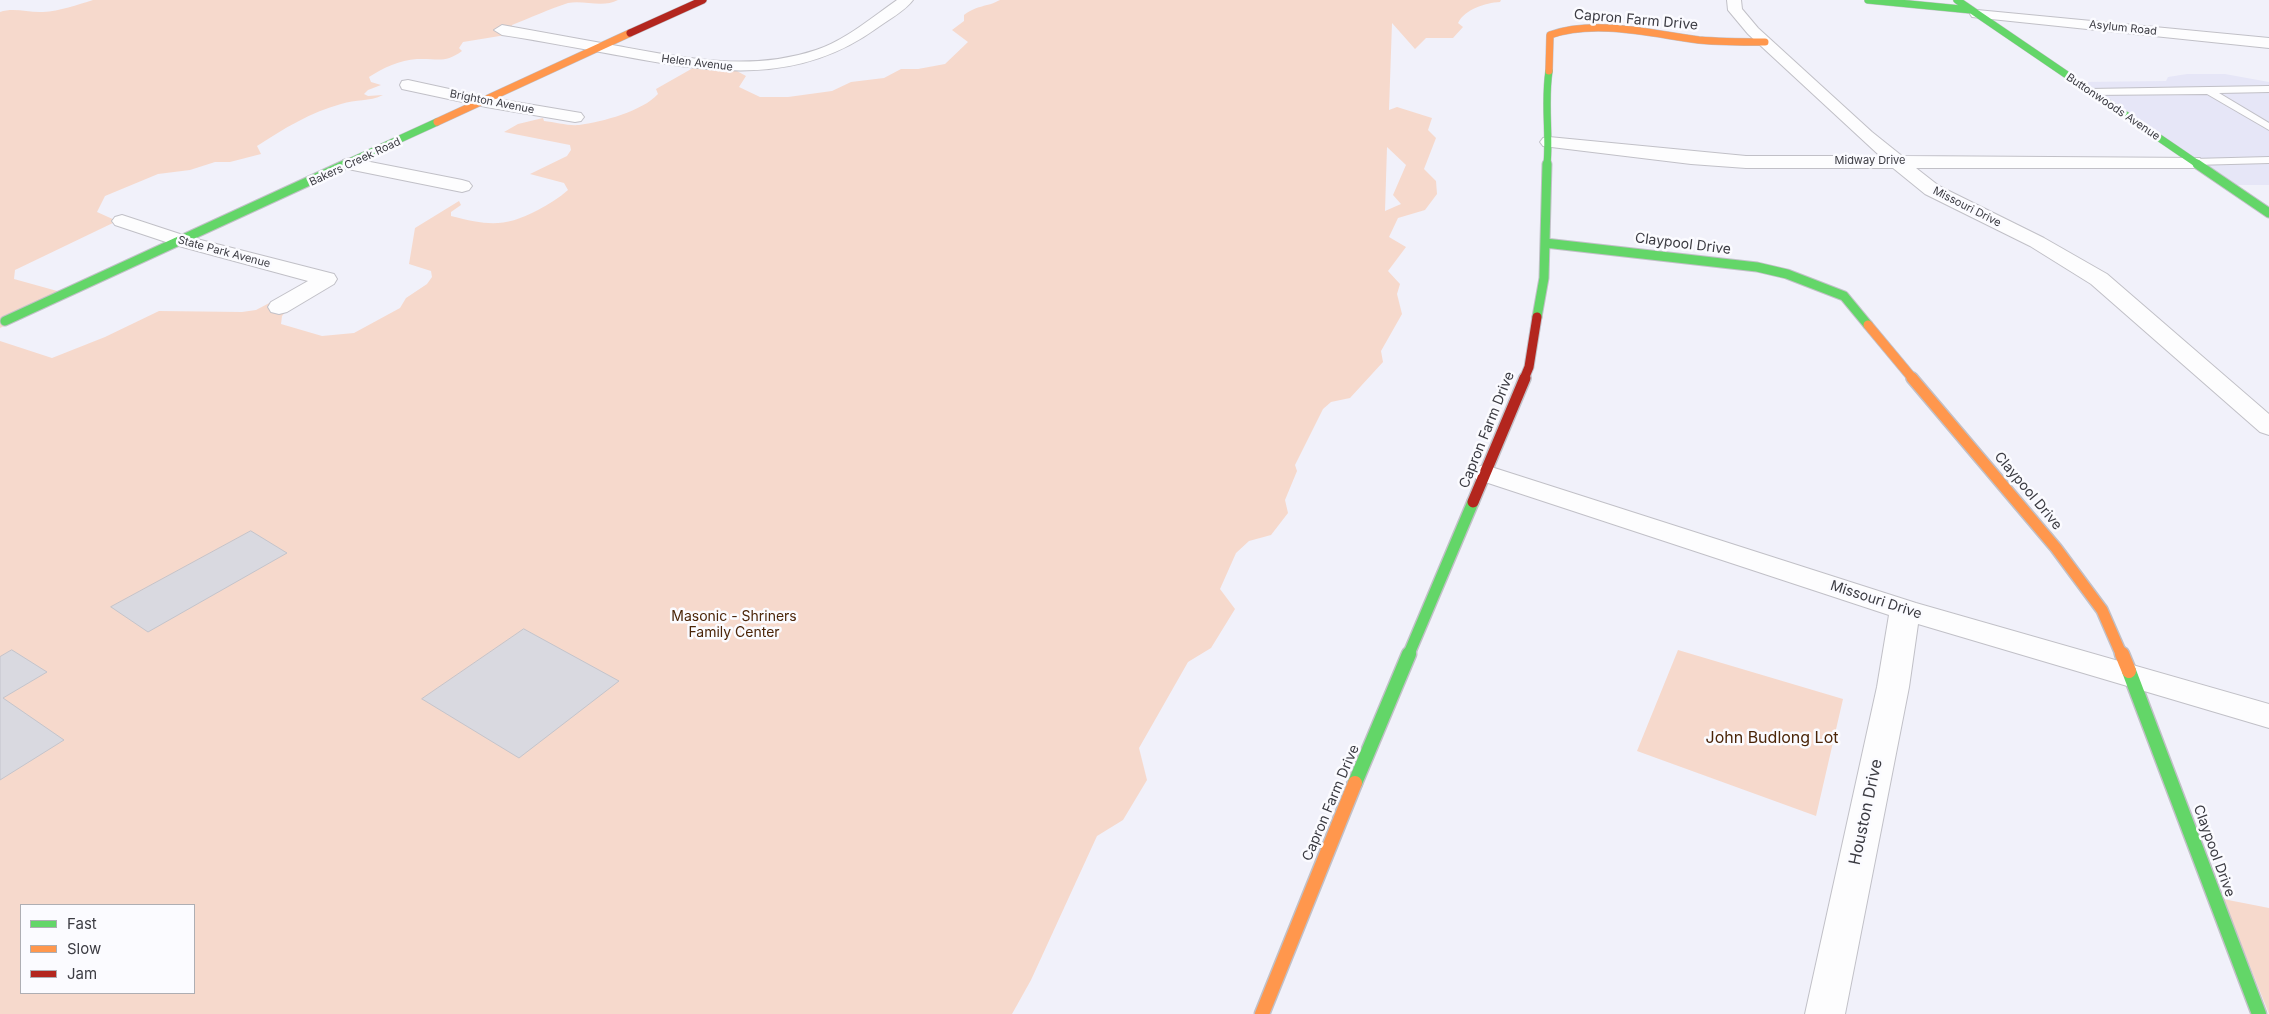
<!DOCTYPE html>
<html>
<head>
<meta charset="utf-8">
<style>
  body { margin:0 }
  #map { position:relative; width:2269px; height:1014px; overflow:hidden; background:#f1f1fa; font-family:Inter,sans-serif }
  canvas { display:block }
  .legend { position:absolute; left:20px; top:904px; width:175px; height:90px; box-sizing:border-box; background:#fbfbff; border:1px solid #aeaeb3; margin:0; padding:6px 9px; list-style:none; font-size:15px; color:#3b3b42 }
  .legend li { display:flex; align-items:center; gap:10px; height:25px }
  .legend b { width:25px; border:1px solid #aeaeb3 }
</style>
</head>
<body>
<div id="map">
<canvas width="2269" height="1014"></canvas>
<ul class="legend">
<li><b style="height:6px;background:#63d668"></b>Fast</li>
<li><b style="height:6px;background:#ff974d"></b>Slow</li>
<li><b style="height:6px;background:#b3261e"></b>Jam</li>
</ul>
</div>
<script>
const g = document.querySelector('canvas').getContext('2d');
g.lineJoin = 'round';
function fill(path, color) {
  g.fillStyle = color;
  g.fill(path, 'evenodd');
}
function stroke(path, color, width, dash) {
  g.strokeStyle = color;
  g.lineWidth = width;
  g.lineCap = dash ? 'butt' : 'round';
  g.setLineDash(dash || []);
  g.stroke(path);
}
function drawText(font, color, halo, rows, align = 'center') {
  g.font = font + ' Inter,sans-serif';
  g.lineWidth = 5;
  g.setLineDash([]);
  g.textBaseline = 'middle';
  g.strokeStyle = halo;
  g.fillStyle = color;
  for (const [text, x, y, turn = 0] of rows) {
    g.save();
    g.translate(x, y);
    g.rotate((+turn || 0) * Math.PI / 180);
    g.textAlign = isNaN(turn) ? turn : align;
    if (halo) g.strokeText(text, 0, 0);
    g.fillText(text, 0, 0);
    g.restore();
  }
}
fill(new Path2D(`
  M2187,74H2225L2269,82V185H2232L2081,82L2166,81L2168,77Z`), '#e6e6f7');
fill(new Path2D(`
  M93,0H618C603,8 584,0 568,3C549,9 530,18 512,25V34L463,42L459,48L462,51C444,64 438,58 417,59C400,60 383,68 369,77L371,82L381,85L368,90L364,94L368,96L383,95C369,102 356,99 341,104C311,112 283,129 257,146L261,154L230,162H215L190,170L158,174L105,196L97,212L117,221L15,270L14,279L68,294L66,296L0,328V12C14,7 29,13 43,12C60,11 77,5 93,0Z
  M1000,0H1501L1500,2C1485,3 1465,9 1458,23L1463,27L1453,38H1426L1415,49L1392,23L1389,110L1397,107L1432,118L1428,130L1436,138L1424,169L1436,181L1437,194L1425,210L1398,218L1389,237L1406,247L1388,271L1400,284L1397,294L1402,314L1381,351L1383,362L1350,398L1331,402L1323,409L1295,465L1297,471L1285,500L1288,513L1271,535L1249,541L1236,553L1220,589L1235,609L1211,648L1188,662L1139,748L1147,780L1123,820L1097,836L1031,980L1012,1014H0V341L52,358L105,337L159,311L242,312L256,310L313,280L282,316L281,324L322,336L354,333L400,308L406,298L427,284L432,277L431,271L409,264L415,228L459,201L461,205L451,212V216C487,225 504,228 538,210C549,204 559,198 568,190L564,183L530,174L567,156L571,150L570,145L504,132L518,124L543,118L544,121C555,122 568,126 579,125C602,122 643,111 658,94L656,89L693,68L735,70L746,76L739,87L760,97H788L832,91L851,82L884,78L901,69H918L945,64L968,42L952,30L964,21V15C979,4 985,8 1000,0ZM1387,147L1406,165L1393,195L1401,204L1385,211ZM21,905H194V993H21Z
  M1678,650L1843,699L1816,816L1637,751Z
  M2223,899L2269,908V1014Z`), '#f6d9cc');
const building = new Path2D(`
  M251,531L287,553L148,632L111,607Z
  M524,629L619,681L519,758L422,699Z
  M12,650L47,672L3,698L64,740L0,780V657Z`);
fill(building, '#d9d9e0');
stroke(building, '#c4c4cb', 1);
const lane = new Path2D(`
  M2269,86V92L2219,93L2269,123V130L2207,94L2089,95L2085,92L2089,89Z
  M2269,157V163L2193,165L2188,162L2193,159Z`);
const street = new Path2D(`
  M897,0H913C905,11 888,20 877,28C797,86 713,73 622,56C582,49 542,41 502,35L494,30L502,25C541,32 579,39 618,46C683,58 751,72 816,50C846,40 871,18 897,0Z
  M1727,0H1741L1742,9L1758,28L1872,132L1902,156L2200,158L2202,162L2200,166L2193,168H1916L1939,186L2044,238L2107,274L2269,414V435L2260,432L2091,284L2030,246L1925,194L1893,168H1746L1691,164L1543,146L1540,142L1543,138L1549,137L1746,156H1880L1748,34L1728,10Z
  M1977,10L2269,38V48L1972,17L1970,14L1972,11Z
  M408,80L486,97L575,112L581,113L584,117L581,121L575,122L486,107L402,89L400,85L402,81Z
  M350,158L462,180L469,182L472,186L469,190L462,192L343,168L341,164L343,160Z
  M122,215L189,237L334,274L337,279L334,284L287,312L279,314L271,312L268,307L271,302L308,281L175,245L115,225L112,221L115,217Z
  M1485,465L1916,603L2269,704V728L1918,624L1909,687L1845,1014H1805L1877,687L1889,615L1476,479L1472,473L1476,467Z`);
const fastFar3 = new Path2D(`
  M1868,0L1971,10
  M1957,0L2199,165
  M343,165L437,122
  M1547,165C1550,133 1544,103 1549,71`);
const fastFar2 = new Path2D(`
  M2197,164L2269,213
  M1545,243L1757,267L1787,274L1844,296L1868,325
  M1537,317L1544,278L1547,164
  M5,321L346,164`);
const fastFar1 = new Path2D(`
  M1408,656L1473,502`);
const fast = new Path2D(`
  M2129,671L2259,1014
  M1355,783L1409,654`);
const slowFar3 = new Path2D(`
  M1549,71L1550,35C1596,19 1652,34 1699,40C1721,42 1743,42 1765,42
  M437,122L630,33`);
const slowFar2 = new Path2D(`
  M1868,325L1913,379`);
const slowFar1 = new Path2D(`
  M1912,378L2056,548L2102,610L2122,656`);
const slow = new Path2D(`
  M2122,654L2129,671
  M1262,1014L1355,783`);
const jamFar2 = new Path2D(`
  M630,33L703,0`);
const jamFar1 = new Path2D(`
  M1524,379L1529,367L1537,317`);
const jam = new Path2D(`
  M1473,502L1525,378`);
stroke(lane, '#c1c0c7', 2);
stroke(street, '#c1c0c7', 2);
stroke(fastFar3, '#c1c0c7', 8);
stroke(fastFar2, '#c1c0c7', 11);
stroke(fastFar1, '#c1c0c7', 14);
stroke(fast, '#c1c0c7', 17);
stroke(slowFar3, '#c1c0c7', 8);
stroke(slowFar2, '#c1c0c7', 11);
stroke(slowFar1, '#c1c0c7', 14);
stroke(slow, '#c1c0c7', 17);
stroke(jamFar2, '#c1c0c7', 8);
stroke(jamFar1, '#c1c0c7', 11);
stroke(jam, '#c1c0c7', 14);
fill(lane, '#fdfdfe');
fill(street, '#fdfdfe');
stroke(fastFar3, '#63d668', 7);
stroke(fastFar2, '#63d668', 9);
stroke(fastFar1, '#63d668', 11);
stroke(fast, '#63d668', 14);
stroke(slowFar3, '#ff974d', 7);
stroke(slowFar2, '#ff974d', 9);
stroke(slowFar1, '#ff974d', 11);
stroke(slow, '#ff974d', 14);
stroke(jamFar2, '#b3261e', 7);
stroke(jamFar1, '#b3261e', 9);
stroke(jam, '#b3261e', 11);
drawText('11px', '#3b3b42', '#fbfbff', [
  ["Asylum Road",2123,28,6],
  ["Helen Avenue",697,63,7],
  ["Brighton Avenue",492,102,11],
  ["Buttonwoods Avenue",2113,107,34],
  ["Midway Drive",1870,161],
  ["Bakers Creek Road",355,162,-25],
  ["Missouri Drive",1967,207,27],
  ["State Park Avenue",224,252,15]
]);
drawText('14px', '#3b3b42', '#fbfbff', [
  ["Capron Farm Drive",1636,20,5],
  ["Claypool Drive",1683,244,7],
  ["Capron Farm Drive",1487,430,-68],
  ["Claypool Drive",2028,491,50],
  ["Missouri Drive",1876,600,18],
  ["Capron Farm Drive",1331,803,-67],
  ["Claypool Drive",2214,851,70]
]);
drawText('14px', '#4b2508', '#fbfbff', [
  ["Masonic - Shriners",734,617],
  ["Family Center",734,633]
]);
drawText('16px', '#4b2508', '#fbfbff', [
  ["John Budlong Lot",1772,738]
]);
drawText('16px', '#3b3b42', '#fbfbff', [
  ["Houston Drive",1866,812,-78]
]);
</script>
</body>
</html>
